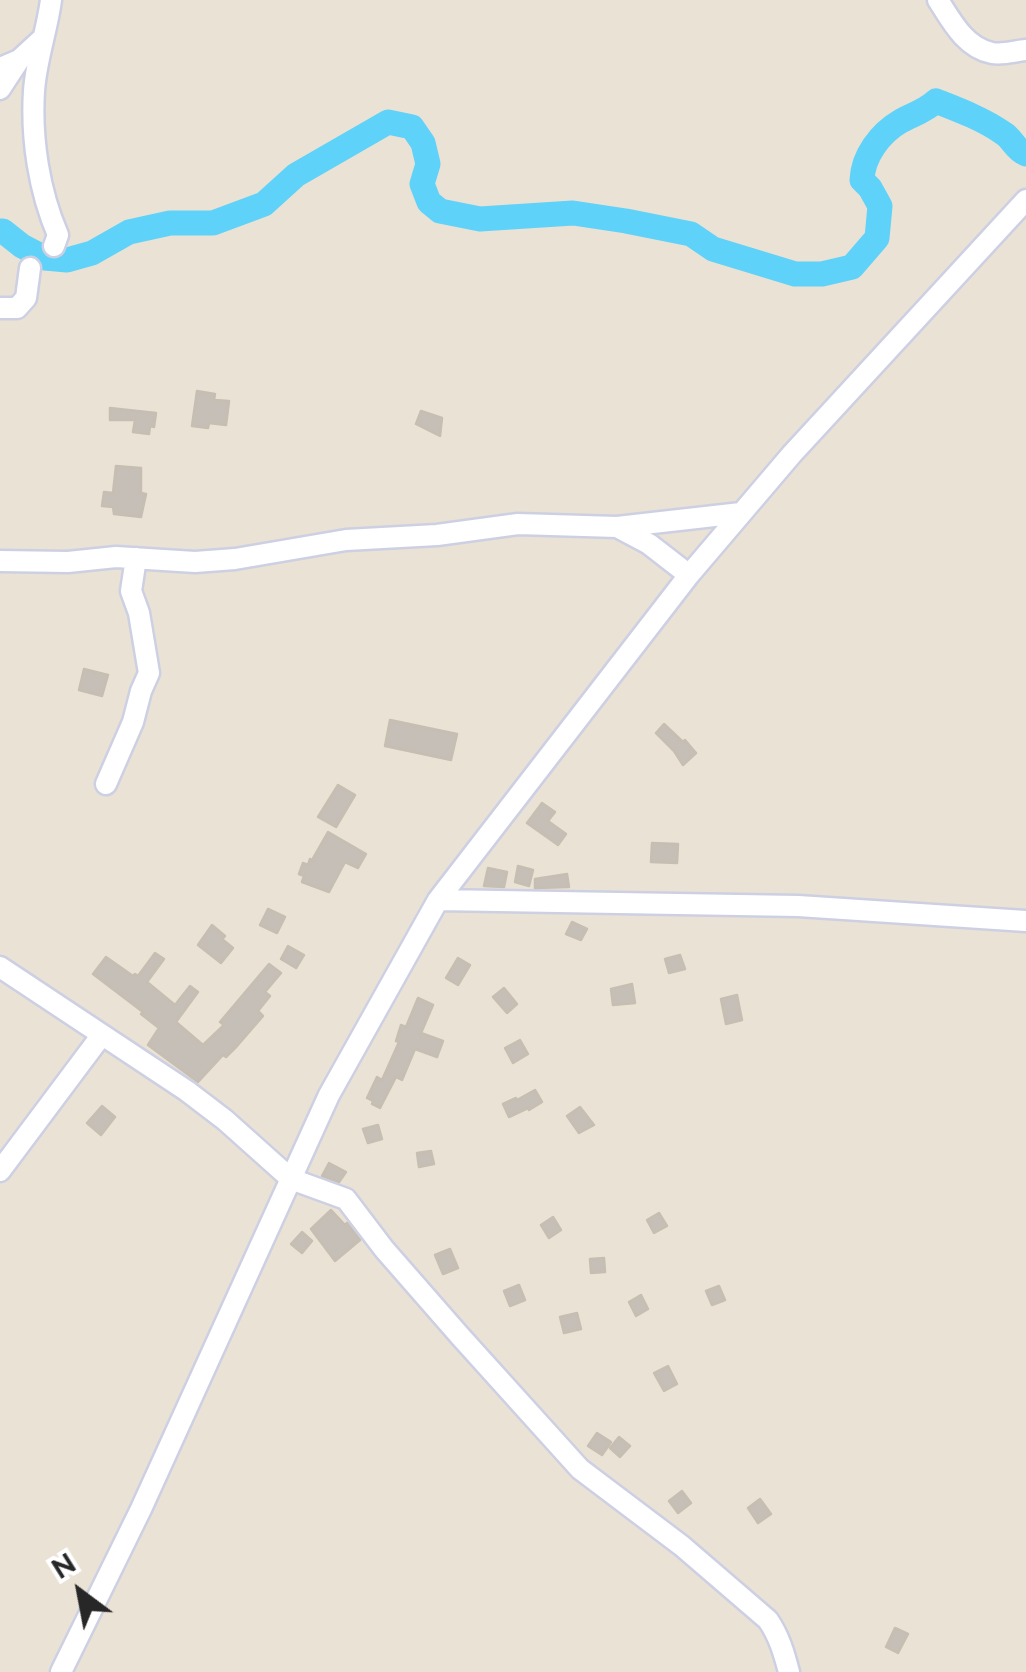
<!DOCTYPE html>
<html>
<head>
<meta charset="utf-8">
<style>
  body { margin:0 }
  #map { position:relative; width:1026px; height:1672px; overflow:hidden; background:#ebe2d6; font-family:Raleway,sans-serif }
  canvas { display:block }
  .north { position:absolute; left:30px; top:1542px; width:100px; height:100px; -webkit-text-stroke:8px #fff; paint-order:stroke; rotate:328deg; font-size:28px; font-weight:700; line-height:40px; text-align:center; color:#272727 }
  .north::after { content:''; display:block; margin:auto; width:35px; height:45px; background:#272727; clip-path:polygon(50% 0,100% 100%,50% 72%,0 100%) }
</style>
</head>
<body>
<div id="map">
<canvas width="1026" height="1672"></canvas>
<div class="north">N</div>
</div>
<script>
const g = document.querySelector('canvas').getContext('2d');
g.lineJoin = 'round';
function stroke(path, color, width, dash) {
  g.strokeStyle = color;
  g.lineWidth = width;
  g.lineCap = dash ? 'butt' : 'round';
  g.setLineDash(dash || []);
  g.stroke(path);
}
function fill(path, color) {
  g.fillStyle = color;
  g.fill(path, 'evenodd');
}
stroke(new Path2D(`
  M0,231H3L22,246L45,258L67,260L92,253L129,232L170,223H213L264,204L296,175L388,122L412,127L423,143L428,164L422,184L429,202L440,211L480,219L573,213L626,221L691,234L713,249L795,274H822L852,267L877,238L880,206L870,188L862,180C863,156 880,133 901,121C914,114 925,111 936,101C959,110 983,119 1003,133C1013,139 1014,149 1026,154`), '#5ed2f9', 25);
const building = new Path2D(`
  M197,391L215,394L214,400L229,401L226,425L209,423L208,428L192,426Z
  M110,408L156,413L154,427L150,426L149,434L133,432L135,420H110Z
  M421,411L442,418L440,436L416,424Z
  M116,466L141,468V493L146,494L141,517L114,514L113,507L102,506L104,492L113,493Z
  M84,669L108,675L102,696L79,690Z
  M390,720L457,734L451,760L385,746Z
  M664,724L683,742L685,740L696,753L683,765L674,751L656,733Z
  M338,785L355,795L336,827L318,817Z
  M542,803L555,812L548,821L566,834L558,845L527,823Z
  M328,832L366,854L358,868L345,862L329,892L302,882L304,876L299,874L303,863L308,865L310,859L312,860Z
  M652,843L678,844L677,863L651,862Z
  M518,866L533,870L529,886L515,882Z
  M488,868L507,872L504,887L484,886Z
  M567,874L569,887L535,888V879Z
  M268,909L285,917L277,933L260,925Z
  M572,922L587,929L581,940L566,934Z
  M212,925L225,936L222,939L233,948L221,963L198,945Z
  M288,946L304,955L296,968L281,959Z
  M155,953L164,959L147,982L175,1005L190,986L198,992L176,1022L203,1045L224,1025L220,1022L269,964L281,973L265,992L270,996L258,1011L263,1016L237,1046L226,1057L223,1055L198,1082L148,1045L159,1028L141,1014L143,1012L93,974L106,957L133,976L135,974L138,976Z
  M680,955L685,969L669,973L665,959Z
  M458,958L470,965L458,985L446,978Z
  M632,984L635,1003L613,1005L611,989Z
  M504,988L517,1004L507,1013L493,997Z
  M737,995L742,1020L726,1024L721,999Z
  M418,998L433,1005L421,1033L443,1041L437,1057L415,1049L402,1080L396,1077L380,1108L372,1104L373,1101L367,1098L377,1077L382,1080L399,1042L396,1041L401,1025L406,1027Z
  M520,1040L528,1054L513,1063L505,1048Z
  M535,1090L542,1102L529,1110L528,1108L509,1117L503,1104L516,1098L517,1100Z
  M102,1106L115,1117L101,1135L87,1123Z
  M580,1107L594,1125L579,1133L567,1116Z
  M378,1125L382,1139L368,1143L363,1129Z
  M431,1151L434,1164L419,1167L417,1153Z
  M329,1163L346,1172L339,1182L322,1176Z
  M331,1210L345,1225L347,1223L360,1240L335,1261L311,1229Z
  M659,1213L667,1226L654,1233L647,1220Z
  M553,1217L561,1230L549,1238L541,1225Z
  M302,1232L312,1241L302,1253L291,1244Z
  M450,1249L458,1268L443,1274L435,1255Z
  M604,1258L605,1272L591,1273L590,1259Z
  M519,1285L525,1300L510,1306L504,1291Z
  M719,1286L725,1300L712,1305L706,1291Z
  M641,1295L648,1309L636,1316L629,1302Z
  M577,1313L581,1329L564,1333L560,1317Z
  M668,1366L677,1384L664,1391L654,1373Z
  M597,1433L611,1442L602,1455L588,1446Z
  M619,1437L630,1446L620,1457L610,1448Z
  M682,1491L691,1503L678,1513L669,1501Z
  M760,1499L771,1514L758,1523L748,1508Z
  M895,1628L908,1634L898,1653L886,1647Z`);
fill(building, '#c6bfb7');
stroke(building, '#c6beb0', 2.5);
const minor = new Path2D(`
  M51,0C47,31 36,60 34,91C31,139 39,191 58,235L54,246
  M938,0C951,20 965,48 992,53C1003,55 1015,51 1026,50
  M0,68L19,60L43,38
  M0,89L19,60
  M0,308H17L26,298L30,268
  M617,527L649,544L689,575
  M0,561L68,562L116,557L195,562L235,559L346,540L437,535L518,524L617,527L741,513
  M106,784L133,722L141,691L149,673L139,613L131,591L136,558
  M438,900L798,906L1026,921
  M0,967L187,1091L225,1120L291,1179L346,1199L384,1249L460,1336L580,1469L682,1546L768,1620C779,1636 784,1653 789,1672
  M0,1171L101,1036
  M61,1672L141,1509L329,1095L438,900L689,575L792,454L1026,200`);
stroke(minor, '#ccd0e2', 25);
stroke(minor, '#fff', 20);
</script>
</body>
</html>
